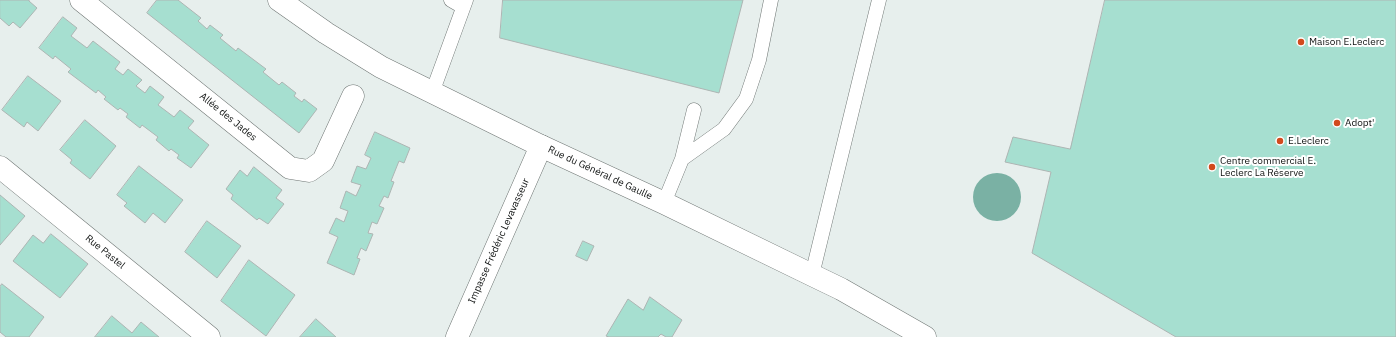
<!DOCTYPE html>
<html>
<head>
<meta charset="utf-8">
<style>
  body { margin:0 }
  canvas { display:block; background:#e7efed }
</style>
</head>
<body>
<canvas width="1396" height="337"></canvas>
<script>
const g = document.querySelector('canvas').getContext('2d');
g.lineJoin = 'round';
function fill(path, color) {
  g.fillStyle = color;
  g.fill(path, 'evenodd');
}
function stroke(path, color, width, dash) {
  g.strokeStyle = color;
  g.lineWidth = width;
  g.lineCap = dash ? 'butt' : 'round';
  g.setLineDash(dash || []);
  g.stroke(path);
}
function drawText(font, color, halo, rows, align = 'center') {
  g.font = font + ' "IBM Plex Sans",sans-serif';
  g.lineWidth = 4;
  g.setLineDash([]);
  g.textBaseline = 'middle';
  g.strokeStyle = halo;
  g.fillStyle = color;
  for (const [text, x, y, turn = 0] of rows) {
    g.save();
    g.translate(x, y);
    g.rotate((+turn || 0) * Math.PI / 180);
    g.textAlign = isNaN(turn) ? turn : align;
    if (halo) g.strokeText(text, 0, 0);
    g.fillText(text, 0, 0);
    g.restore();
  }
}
fill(new Path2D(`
  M973 197a24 24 0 1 1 48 0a24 24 0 1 1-48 0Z`), '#7ab1a4');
const building = new Path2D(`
  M0,0H29V1L37,8L20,28L13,22L9,26L0,18Z
  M157,0H178L201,18L198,21L207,29L210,25L223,35L220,38L236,51L238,48L266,69L263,72L279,85L282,82L296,93L294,96L302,102L304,99L317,109L299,133L147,13Z
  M503,0H743L719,93L500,38Z
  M1105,0H1396V337H1176L1032,253L1051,172L1005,162L1013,137L1070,149Z
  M63,17L77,28L71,36L87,48L93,41L120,62L115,69L123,75L128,69L142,80L136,86L145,93L150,86L164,97L158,105L174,117L180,110L194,121L188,128L209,145L191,168L177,158L179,155L171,149L169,151L156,140L158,137L142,125L140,128L126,117L128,114L120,108L118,110L104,99L106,97L98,90L96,93L68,72L71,69L55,56L53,59L39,48Z
  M28,76L61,101L38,131L27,122L24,127L2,110Z
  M85,120L116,146L90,179L70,163L72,160L60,150Z
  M375,132L410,148L404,163L399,161L391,181L394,182L388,198L384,196L379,206L384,208L377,224L372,222L368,233L373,234L366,251L361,248L357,258L360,259L354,275L327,263L338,237L329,233L336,218L344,222L348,211L340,208L346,191L356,196L361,185L351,182L357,166L366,169L371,158L365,155Z
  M139,166L183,200L165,223L153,213L145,223L124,206L127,203L117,195Z
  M254,167L282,190L276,198L284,204L268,224L259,218L257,220L231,199L233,195L226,189L240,170L247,176Z
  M0,195L25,216L0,245Z
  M207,221L241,246L217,278L185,252Z
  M51,234L88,264L60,298L13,261L33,235L43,243Z
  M583,241L594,246L587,261L576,256Z
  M249,260L295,295L266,336L221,301Z
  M2,284L44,317L29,337H6L0,332V287Z
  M650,297L682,320L672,337H666L661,334L658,337H609L606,336L628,299L643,310Z
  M112,316L132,333L141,322L159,337H95Z
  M316,319L336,337H300Z`);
fill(building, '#a6dfd0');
stroke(building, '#adb5b3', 1);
const service = new Path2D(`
  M451,0L463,7
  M432,93L466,0
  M682,159L694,110
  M664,203L682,159L724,129L746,99L759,60L771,0
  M812,275L879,0`);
const minor = new Path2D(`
  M81,0L290,168L309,171L323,161L353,96
  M0,167L209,337
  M457,337L541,146`);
const tertiary = new Path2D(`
  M279,0L326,33L381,67L541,146L664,203L812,275L841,289L925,337`);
stroke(service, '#6f7674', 15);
stroke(minor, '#6f7674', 23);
stroke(tertiary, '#6f7674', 23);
stroke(service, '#fff', 14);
stroke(minor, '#fff', 22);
stroke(tertiary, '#fff', 22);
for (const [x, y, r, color] of [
  [1301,42,4,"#d24a1d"],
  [1337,123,4,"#d24a1d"],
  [1280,141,4,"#d24a1d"],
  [1212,167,4,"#d24a1d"]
]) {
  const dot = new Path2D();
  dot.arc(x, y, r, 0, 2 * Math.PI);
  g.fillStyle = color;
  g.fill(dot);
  stroke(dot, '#fff', 1.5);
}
drawText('10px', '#0e1110', '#fff', [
  ["Maison E.Leclerc",1309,42],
  ["Adopt'",1345,123],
  ["E.Leclerc",1288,141],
  ["Centre commercial E.",1220,161],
  ["Leclerc La Réserve",1220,173]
], 'left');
drawText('10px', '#0e1110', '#fff', [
  ["Allée des Jades",228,117,39],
  ["Rue du Général de Gaulle",600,173,25],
  ["Impasse Frédéric Levavasseur",499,241,-66],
  ["Rue Pastel",105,252,39]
]);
</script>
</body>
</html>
